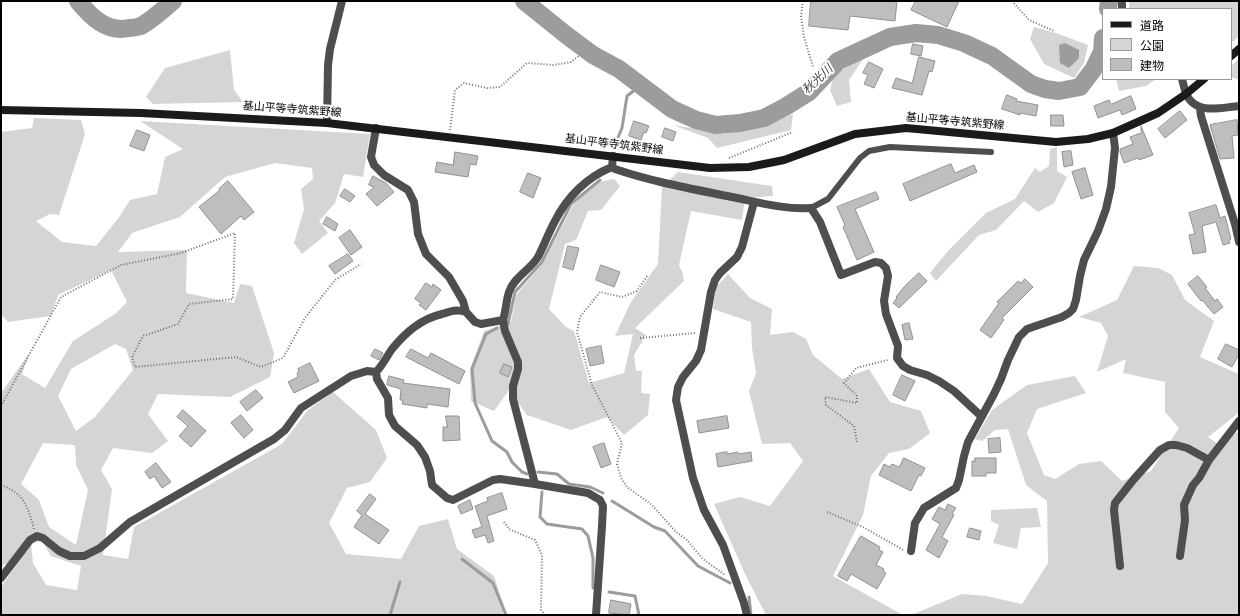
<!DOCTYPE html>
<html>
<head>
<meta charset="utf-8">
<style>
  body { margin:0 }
  #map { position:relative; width:1240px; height:616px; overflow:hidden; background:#fff; font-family:Roboto,"Noto Sans JP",sans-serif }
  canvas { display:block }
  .frame { position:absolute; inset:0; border:2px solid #000; pointer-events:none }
  .legend { position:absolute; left:1102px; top:8px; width:130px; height:72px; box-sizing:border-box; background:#fff; border:1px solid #999; margin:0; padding:5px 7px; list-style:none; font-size:12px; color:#000 }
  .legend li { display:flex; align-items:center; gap:8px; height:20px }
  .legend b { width:20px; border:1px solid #999 }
</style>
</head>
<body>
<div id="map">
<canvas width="1240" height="616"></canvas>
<div class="frame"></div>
<ul class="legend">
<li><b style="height:5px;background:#1b1b1b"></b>道路</li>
<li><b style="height:11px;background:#d5d5d5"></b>公園</li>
<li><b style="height:11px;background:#bebebe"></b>建物</li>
</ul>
</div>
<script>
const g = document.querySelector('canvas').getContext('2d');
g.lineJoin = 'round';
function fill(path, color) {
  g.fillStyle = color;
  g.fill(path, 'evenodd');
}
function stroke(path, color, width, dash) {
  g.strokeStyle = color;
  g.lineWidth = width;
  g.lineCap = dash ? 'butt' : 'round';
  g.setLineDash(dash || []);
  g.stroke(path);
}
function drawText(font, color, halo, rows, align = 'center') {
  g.font = font + ' Roboto,"Noto Sans JP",sans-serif';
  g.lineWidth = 4;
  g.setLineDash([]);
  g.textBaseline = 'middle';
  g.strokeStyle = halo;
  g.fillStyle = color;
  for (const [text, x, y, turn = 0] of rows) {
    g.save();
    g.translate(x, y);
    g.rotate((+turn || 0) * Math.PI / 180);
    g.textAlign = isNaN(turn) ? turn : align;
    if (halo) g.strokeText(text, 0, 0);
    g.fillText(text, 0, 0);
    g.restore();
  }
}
fill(new Path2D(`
  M1129,1H1239V36L1233,42L1231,40V9H1129Z
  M1034,27L1059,34L1088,45L1084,63L1074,78L1044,64L1030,39Z
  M230,50L234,90L243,102L153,104L146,97L165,68Z
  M866,55L849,80L851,102L837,106L830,90L834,75Z
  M1239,59V80L1231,77V66Z
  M1116,79H1156L1146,86L1119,91Z
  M793,114L791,130L717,148L708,138L673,125L724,134L765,126Z
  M34,118L81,120L85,134L59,215L50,214L36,221L62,242L96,246L120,216L130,200L157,194L165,157L183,149L140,121L370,134L363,177L344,174L335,203L319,221L328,233L302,254L294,243L304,209L301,189L313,179L312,168L275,163L225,177L180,217L132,233L118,252L187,250L186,293L234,303L240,284L252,286L274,353L270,377L230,397L158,394L148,414L168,441L152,453L113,448L101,470L112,489L103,555L128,559L134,527L282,444L308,410L333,392L376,430L387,458L370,482L347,488L329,523L346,554L401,559L419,526L448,519L457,549L494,576L505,609L502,615H1V587L17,564H4L1,569V393L30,352L22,374L45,388L73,341L115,314L127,302L111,270L58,295L51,316L8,322L1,314V132L32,128ZM115,344L126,349L133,370L95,417L76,431L58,396L71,369ZM43,443L75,445L76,465L88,490L76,545L49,527L39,500L21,484ZM42,541L51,556L81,566L77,590L46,585L33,563L31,543Z
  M1057,147V171L1067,177L1054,203L1038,212L1024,201L996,230L979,235L936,281L930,273L947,252L986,213L1015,199L1035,168L1040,172L1049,166L1050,149Z
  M678,172L772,186L773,196L745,198L742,220L691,211L679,265L683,274L684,281L635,328L646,335L634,355L636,371H642L641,393L650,394L648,415L624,435L607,417L571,430L527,415L509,390L494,411L471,401L470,369L484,331L511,322L516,295L544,262L573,205L598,182L614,179L620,186L601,210L588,211L576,240L565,244L549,309L566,327L574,331L589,383L624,373L633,334L615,336L631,302L658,264L662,187Z
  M1134,266L1158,268L1172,275L1185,300L1214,321L1200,357L1239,374V411L1236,415L1208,437L1218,444L1239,431V615H911L962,594L986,596L1022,604L1048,563L1047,501L1026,485L1008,429L995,430L982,441L975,439L992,410L1027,385L1075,376L1086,393L1037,409L1027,433L1044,475L1055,479L1079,464L1101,461L1122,481L1151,471L1179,428L1165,412V382L1123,373L1126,359L1097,372L1108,336L1101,323L1079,317L1117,300Z
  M728,274L750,298L772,309L770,335L793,332L806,339L813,355L842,379L869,369L890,402L921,411L930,433L909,449L889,453L871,476L863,515L833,576L903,615H766L746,576L714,504L740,497L770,506L803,461L790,443L762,444L749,391L756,373L752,348L751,322L713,309L716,287Z
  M1037,508L1041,527L1021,528L1017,549L993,543L999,525L991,521V510Z`), '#d5d5d5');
fill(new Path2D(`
  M1065,43L1079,50V58L1069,68L1060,63L1059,45Z`), '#9c9c9c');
stroke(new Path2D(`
  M616,142L622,128L627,96L641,85
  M508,324L515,292L542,262L571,204L600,180
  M497,328L486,334L472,369L475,403L492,441L507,452L512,462L522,472L527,474
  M538,472L557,474L569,484L590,487L603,493
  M542,492L540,517L547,524L582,529L588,536L593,558V588
  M612,501L654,527L665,531L698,566L730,583
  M462,559L493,583L506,615
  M609,592L635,596L639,615
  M749,597L751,615
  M390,615L400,582`), '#9c9c9c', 3);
stroke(new Path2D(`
  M78,1C91,17 107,33 129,28C133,28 138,27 141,26C153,19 163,10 173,1
  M524,1L565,34L593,55L619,69L672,109L696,120L716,125L740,123L764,118L785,107L809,92L838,61L890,37L916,33L938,35L964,43L992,56L1031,84L1045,89L1059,91L1080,87L1093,70L1102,52L1103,38
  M1108,9L1109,1`), '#9c9c9c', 18);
const building = new Path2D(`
  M811,1H897L895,21L850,16L848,30L809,26Z
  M916,1H959L947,27L911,10Z
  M913,44L923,46L921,56L911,54Z
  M919,57L935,61L932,72L929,71L922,95L892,88L896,78L912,83Z
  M869,62L883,69L874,88L864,84L868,75L863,73Z
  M1007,95L1017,99L1016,101L1038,105L1036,116L1020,113V115L1002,109Z
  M1131,96L1136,109L1122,115L1120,110L1098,118L1094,106L1109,100L1111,104Z
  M1180,111L1187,120L1165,138L1158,129Z
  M1051,115H1063L1064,126H1051Z
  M1237,120L1238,135L1232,136L1234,158L1220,159L1210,125Z
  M634,121L649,126L646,133L644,132L641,140L629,136Z
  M1141,126L1153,155L1139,160L1138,158L1124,163L1120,152V149L1133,144L1130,137L1141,133Z
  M665,128L676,132L673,141L662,137Z
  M137,130L150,135L144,151L130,146Z
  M1071,151L1073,165L1064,167L1062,152Z
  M455,152L478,156L476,165L470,164L468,177L435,172L437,162L453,165Z
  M951,164L955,173L974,165L977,172L910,201L903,184Z
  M1085,168L1093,195L1081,199L1072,172Z
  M528,173L541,178L533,198L520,192Z
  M373,176L386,183L394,192L377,206L366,194L374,187L369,185Z
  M228,181L254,212L244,220L241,216L221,234L199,207L220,190L219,189Z
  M345,189L355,196L350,202L340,196Z
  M876,192L879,199L855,209L874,252L857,260L843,227L845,225L837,207Z
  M1216,205L1220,218L1225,216L1231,239L1229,240L1230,243L1223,245L1216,222L1202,226L1206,252L1193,254L1189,235L1195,234L1189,213Z
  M327,217L338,224L335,231L323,224Z
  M350,230L362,247L351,255L339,238Z
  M568,246L579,248L573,270L563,267Z
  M348,254L353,261L335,274L329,266Z
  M601,265L620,272L614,287L596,280Z
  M919,273L927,281L899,308L893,303L897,298L896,297L904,287Z
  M1198,276L1207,287L1205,288L1215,301L1217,299L1223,307L1214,314L1202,300L1201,301L1188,284Z
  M1025,279L1033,287L1002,318L1004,320L991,338L980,330L999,303L997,302L1018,281L1021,283Z
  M426,283L432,287L433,284L441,290L426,310L419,305L421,303L415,299Z
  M909,323L913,339L905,340L902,325Z
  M1226,344L1239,350V354L1232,367L1218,359Z
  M601,346L604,363L590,366L586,349Z
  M375,349L383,353L379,360L371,356Z
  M411,349L428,358L431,353L465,371L459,384L406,357Z
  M310,363L319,381L294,393L288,382L298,377L297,373L299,372L298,369Z
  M504,364L512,367L508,377L500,373Z
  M902,375L915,381L905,401L893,395Z
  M389,376L404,380L403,383L450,389L448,407L427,404V408L402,404L403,400H400L401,389L387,385Z
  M256,390L263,398L247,411L240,402Z
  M183,410L206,431L191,447L179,436L188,426L177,417Z
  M241,415L253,430L244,438L231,423Z
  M446,416H459L460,440L443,441V427H447Z
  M727,416L729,428L699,433L697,421Z
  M1000,438L1001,452L989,453L988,439Z
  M604,443L611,464L601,468L593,447Z
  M727,452V454L738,452L739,454L751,452L752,461L718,467L716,454Z
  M904,458L925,468L921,476L919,475L911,491L879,475L884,464L890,467L892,464L899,467Z
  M975,458H996V473H986V476H972V461H975Z
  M156,463L171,482L162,488L154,476L150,479L145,472Z
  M502,493L507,509L487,516L494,541L488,543L485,535L475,538L472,530L482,527L475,506L488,501L487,498Z
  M370,494L376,499L365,514L389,530L379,544L354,527L362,515L357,511Z
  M470,500L473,509L461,514L458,506Z
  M948,504L956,508L952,514L954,515L942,537L948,541L939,558L926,550L940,524L932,519L939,507L945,510Z
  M970,528L981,531L979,540L967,537Z
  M861,536L880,547L879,550L883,552L876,565L884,569L883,571L886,573L877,589L851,574L847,581L838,576Z
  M611,600L631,604L629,615L609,613Z`);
fill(building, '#bebebe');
stroke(building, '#929292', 1);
stroke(new Path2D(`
  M803,1L801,16L804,37L813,67
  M1012,1L1029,20L1054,31
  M450,130L455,90L464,83L487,88L500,87L527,63L554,65L571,62L580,55
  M729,158L793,132
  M647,276L637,291L622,297L600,292L580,317L577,332L592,385L622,443L617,464L621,478L627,487L652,505L676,532L686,539L703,559L725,575
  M640,338L695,333
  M1,406L61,297L121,265L181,253L235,233L233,299L189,304L178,324L143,336L132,357L135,367L236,357L261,367L283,358L305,318L335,280L361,264
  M857,442L854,426L826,405L825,397L857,403V396L844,383L856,368L888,360
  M1,485C24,493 28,507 34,529
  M827,512L863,527L903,550
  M504,522L509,529L535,540L542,555L541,610L545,615`), '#707070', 2, [1, 2]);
stroke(new Path2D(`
  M811,208L828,199L860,158L869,151L890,147L991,152`), '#4e4e4e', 6);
stroke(new Path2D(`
  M1122,9V1
  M1182,79C1184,86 1185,95 1190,100C1201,114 1224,107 1239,106
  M1200,108L1201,116L1235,224L1239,242
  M327,123L328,65L330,49L342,1
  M376,128L371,157L374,165L384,175L408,190L414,202L418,234L426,254L449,277L463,301L466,312L475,322L481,324L503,320C506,311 506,301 509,292C514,277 530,270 538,257C544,245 549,232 555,221C567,197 587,177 612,167
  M613,156L612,167L615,169C653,182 693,189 732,197C757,202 786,210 811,208L820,222L841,275L875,262L881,263L886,268L888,276L884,301L886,314L898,346L897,358L903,366L910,370L927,375L939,381L954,391L981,416
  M503,320L505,331L518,362V369L513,386V399L535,484
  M376,372L377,379L388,398L389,415L395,426L417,445L425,457L430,471L432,485L447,498L453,500L493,480L500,479L535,484L588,493L600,500L603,506L602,526L596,615
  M1209,460L1239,421
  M911,551L915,523L924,508L956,488L959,480L964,456L968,442L994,394L1001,379L1008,360L1019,337L1027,329L1062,317L1069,313L1073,309L1076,300L1080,276L1084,260L1098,231L1106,209L1111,187L1115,148L1113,133
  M1120,566L1114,510L1115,503L1134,479L1160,450L1169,445H1176L1187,448L1209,460L1199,478L1193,485L1184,505L1185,520L1180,556
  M1,578L30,540L37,536L43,538L59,551L70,556H84L100,548L130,522L274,439L285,430L301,408L351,376L367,371L376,372C383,365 387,356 392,349C406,332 421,319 442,314C451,311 457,309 466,312
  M747,615L744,603L723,545L704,510L693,478L676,400L678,387L683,377L696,361L701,350L711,292L715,280L720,273L737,257L742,247L754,202`), '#4e4e4e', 8);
stroke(new Path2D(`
  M1231,56L1239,49
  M1,110L141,113L327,123L710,168L749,167L784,160L855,134L906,128L1056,142L1088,139L1113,133L1158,113L1186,94L1204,79`), '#1b1b1b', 8);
drawText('11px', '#000', '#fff', [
  ["基山平等寺筑紫野線",292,110,4],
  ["基山平等寺筑紫野線",955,122,5],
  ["基山平等寺筑紫野線",614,145,7]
]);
drawText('italic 12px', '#3d3d3d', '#fff', [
  ["秋光川",818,80,-43]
]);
</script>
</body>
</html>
